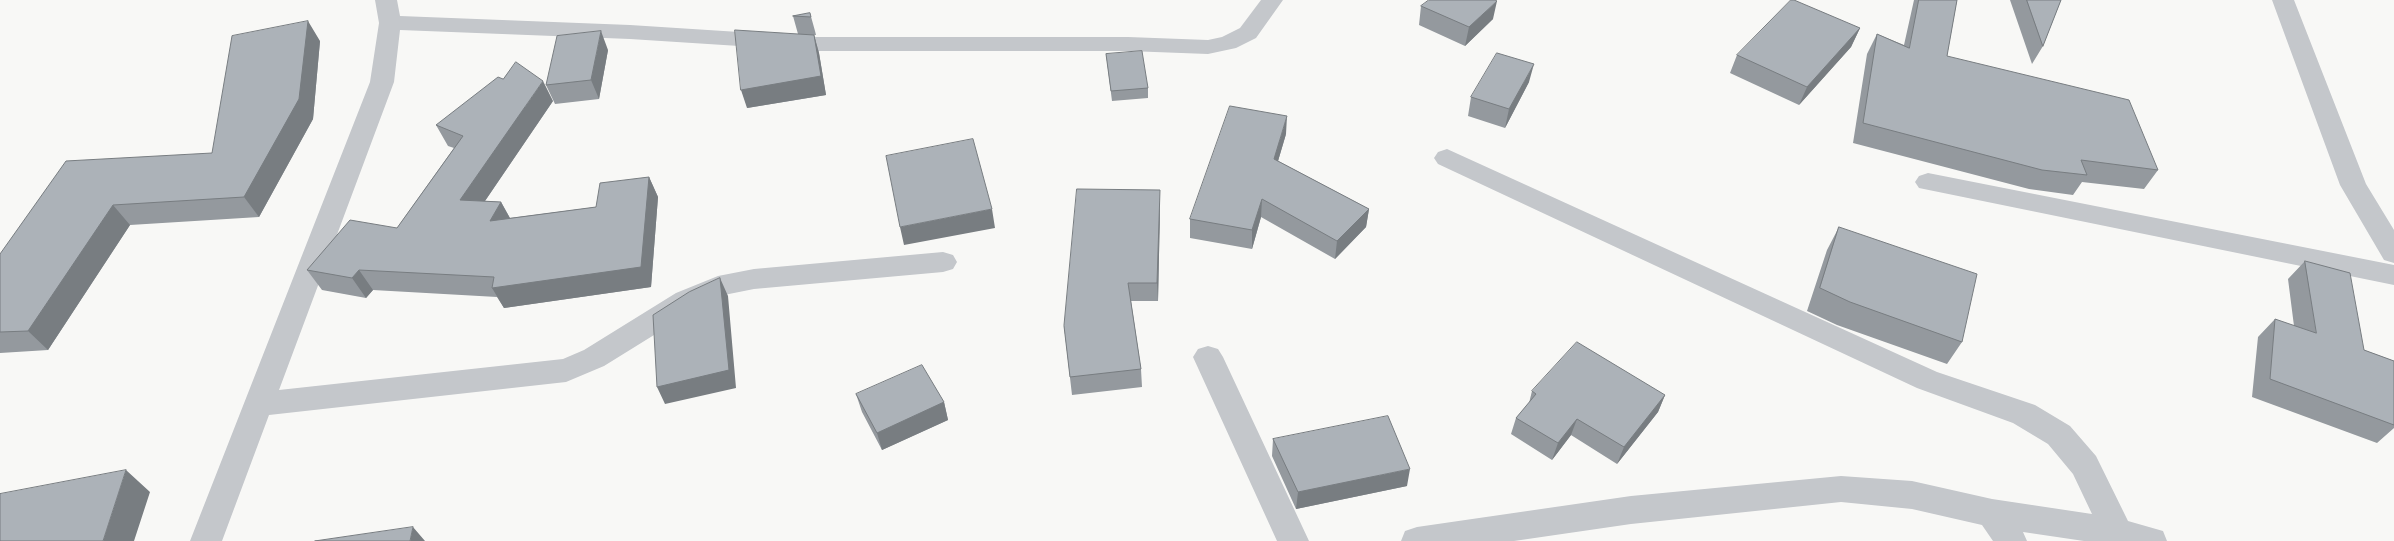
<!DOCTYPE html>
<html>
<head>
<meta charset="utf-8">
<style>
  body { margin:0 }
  canvas { display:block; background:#f8f8f6 }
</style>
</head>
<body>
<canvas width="2394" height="541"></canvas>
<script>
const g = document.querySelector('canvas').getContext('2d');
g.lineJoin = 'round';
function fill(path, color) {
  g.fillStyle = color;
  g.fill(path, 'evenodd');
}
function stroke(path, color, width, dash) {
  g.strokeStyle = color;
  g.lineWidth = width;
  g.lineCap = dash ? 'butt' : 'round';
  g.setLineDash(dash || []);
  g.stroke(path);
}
fill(new Path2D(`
  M375,0H397L400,16L630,25L817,37H1128L1208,40L1222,37L1240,28L1261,0H1283L1256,38L1236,48L1208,54L1128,51H817L630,39L400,30L394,82L279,390L563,359L584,350L676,293L718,276L754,269L943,252L953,255L957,262L953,269L943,272L754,289L724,295L696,309L604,366L566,382L269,415L222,541H190L370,82L379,23Z
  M2272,0H2294L2366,184L2394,230V263L2384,260L2340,185Z
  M1447,149L1937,372L2035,405L2070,426L2096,456L2128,521L2163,531L2167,541H2084L2023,532L2027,541H1993L1982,525L1912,509L1841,502L1631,524L1514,541H1401L1405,531L1417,527L1631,496L1841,476L1912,481L1992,499L2092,514L2073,474L2048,444L2013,423L1917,388L1438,164L1434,158L1438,152Z
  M1928,173L2394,265V285L1919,188L1915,182L1919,176Z
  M1208,346L1218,349L1223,357L1309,541H1277L1193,357L1198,349Z`), '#c4c7cb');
fill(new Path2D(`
  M1914,0H1957L1947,56L2158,170L2144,189L2082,182L2073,195L2029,189L1853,143L1867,54L1877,34L1904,45Z
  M2010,0H2061L2043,46L2032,64Z
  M1421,6L1493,19L1465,46L1419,25Z
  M810,13L815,31L816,35H814L819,53L826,95L747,108L798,34L793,16Z
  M1860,28L1851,47L1799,105L1730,73L1737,55Z
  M320,41L313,119L259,217L130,225L48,350L0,353V254L212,153Z
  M608,50L599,99L555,104L546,85Z
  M1106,54L1148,88V98L1112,101Z
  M1529,82L1505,128L1468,116L1471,97Z
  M553,101L485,201L501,202L510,218L596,207L649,177L658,197L651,287L504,308L497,297L373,290L366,298L322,290L307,270L397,228L454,148L448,146L436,125Z
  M1286,134L1278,161L1369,209L1366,227L1335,259L1261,217L1252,249L1190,238V219Z
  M1160,208L1158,301H1131L1141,369L1142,387L1072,395L1064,326Z
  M1839,227L1962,342L1947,364L1837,325L1807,311L1827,250Z
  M2305,261L2364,350L2394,361V428L2377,443L2252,397L2258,337L2275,319L2294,326L2288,279Z
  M1532,391L1665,395L1658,412L1617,464L1571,435L1552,460L1511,434L1516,418L1529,403Z
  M856,394L944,402L948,420L882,450L862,412Z
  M1273,439L1407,486L1296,509L1272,456Z`), '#94999e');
fill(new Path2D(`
  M1497,1L1493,19L1465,46L1469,27Z
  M308,21L320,41L313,119L259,217L244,197Z
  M1860,28L1851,47L1799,105L1807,87Z
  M601,31L608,50L599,99L591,80Z
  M814,35L819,53L826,95L747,108L741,90Z
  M1534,64L1529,82L1505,128L1509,109Z
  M543,81L553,101L472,220L460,200Z
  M1287,116L1286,134L1273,178L1274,159Z
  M649,177L658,197L651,287L504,308L492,288Z
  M1160,190V208L1158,301L1157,283Z
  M1262,199L1261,217L1252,249V230Z
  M501,202L512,222L490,221Z
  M113,205L130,225L48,350L28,331Z
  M992,209L995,228L904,245L900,227Z
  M1369,209L1366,227L1335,259L1337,241Z
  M359,270L373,290L366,298L352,278Z
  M720,278L728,296L736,388L665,404L657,387Z
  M1665,395L1658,412L1617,464L1624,447Z
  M944,402L948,420L882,450L877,433Z
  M1577,419L1571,435L1552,460L1558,443Z
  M1410,469L1407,486L1296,509L1298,492Z
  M126,470L150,492L134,541H103Z
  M413,527L425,541H410Z`), '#787d81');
const building = new Path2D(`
  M1429,0H1495L1497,1L1469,27L1421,6Z
  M1791,0H1794L1860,28L1807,87L1737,55Z
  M1919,0H1957L1947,56L2129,100L2158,170L2081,160L2087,175L2042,170L1863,123L1877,34L1909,48Z
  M2027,0H2061L2043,46Z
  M810,13L811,17L793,16Z
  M308,21L299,99L244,197L113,205L28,331L0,332V254L66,161L212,153L232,36Z
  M735,30L814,35L821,76L741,90Z
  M601,31L591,80L546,85L557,36Z
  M1142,51L1148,88L1111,91L1106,54Z
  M1497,53L1534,64L1509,109L1471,97Z
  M516,62L543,81L460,200L501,202L490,221L596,207L600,183L649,177L641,267L492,288L494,277L359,270L352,278L307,270L350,220L397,228L463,136L436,125L498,77L503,79Z
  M1230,106L1287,116L1274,159L1369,209L1337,241L1262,199L1252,230L1190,219Z
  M973,139L992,209L900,227L886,156Z
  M1077,189L1160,190L1157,283H1128L1141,369L1070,377L1064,326Z
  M1839,227L1977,274L1962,342L1850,302L1820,288Z
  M2305,261L2350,273L2364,350L2394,361V425L2270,379L2275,319L2316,333Z
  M720,278L729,370L657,387L653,315L689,292Z
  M1577,342L1665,395L1624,447L1577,419L1558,443L1516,418L1536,394L1532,391Z
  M922,365L944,402L877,433L856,394Z
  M1388,416L1410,469L1298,492L1273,439Z
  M126,470L103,541H0V494Z
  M413,527L410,541H315Z`);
fill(building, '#acb2b8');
stroke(building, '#787d81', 1);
</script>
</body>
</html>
